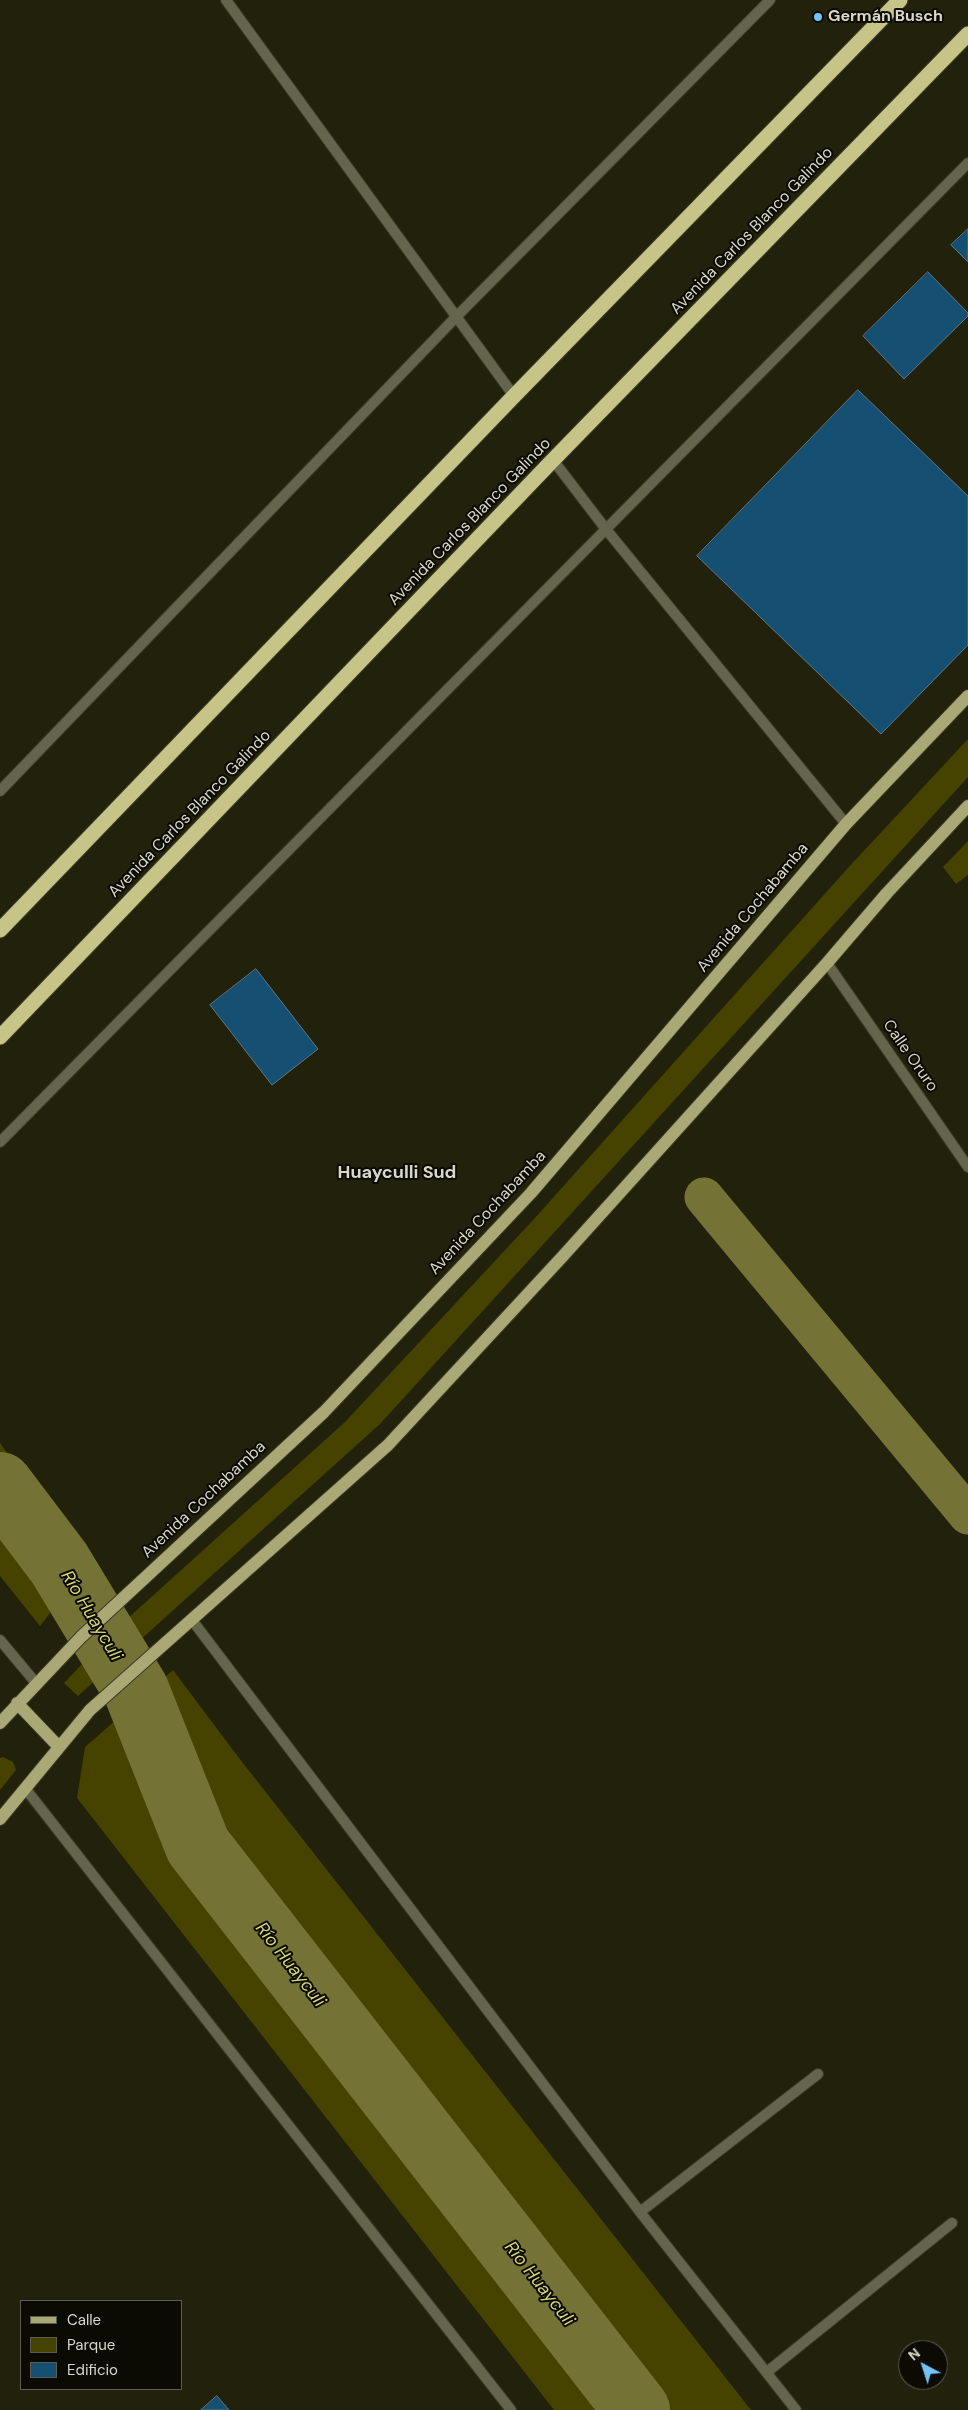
<!DOCTYPE html>
<html>
<head>
<meta charset="utf-8">
<style>
  body { margin:0 }
  #map { position:relative; width:968px; height:2410px; overflow:hidden; background:#22210c; font-family:"DM Sans",sans-serif }
  canvas { display:block }
  .legend { position:absolute; left:20px; top:2300px; width:162px; height:90px; box-sizing:border-box; background:#0b0a03; border:1px solid #5d5c53; margin:0; padding:6px 9px; list-style:none; font-size:15px; color:#d8d8ca }
  .legend li { display:flex; align-items:center; gap:10px; height:25px }
  .legend b { width:25px; border:1px solid #5d5c53 }
  .north { position:absolute; left:898px; top:2340px; width:50px; height:50px; box-sizing:border-box; background:#0b0a03; border:1px solid #5d5c53; border-radius:50%; rotate:320deg; font-size:14px; font-weight:700; line-height:20px; text-align:center; color:#d8d8ca }
  .north::after { content:''; display:block; margin:auto; width:18px; height:22px; background:#73c1f6; clip-path:polygon(50% 0,100% 100%,50% 72%,0 100%) }
</style>
</head>
<body>
<div id="map">
<canvas width="968" height="2410"></canvas>
<ul class="legend">
<li><b style="height:6px;background:#aaa976"></b>Calle</li>
<li><b style="height:14px;background:#464300"></b>Parque</li>
<li><b style="height:14px;background:#154f72"></b>Edificio</li>
</ul>
<div class="north">N</div>
</div>
<script>
const g = document.querySelector('canvas').getContext('2d');
g.lineJoin = 'round';
function fill(path, color) {
  g.fillStyle = color;
  g.fill(path, 'evenodd');
}
function stroke(path, color, width, dash) {
  g.strokeStyle = color;
  g.lineWidth = width;
  g.lineCap = dash ? 'butt' : 'round';
  g.setLineDash(dash || []);
  g.stroke(path);
}
function drawText(font, color, halo, rows, align = 'center') {
  g.font = font + ' "DM Sans",sans-serif';
  g.lineWidth = 4;
  g.setLineDash([]);
  g.textBaseline = 'middle';
  g.strokeStyle = halo;
  g.fillStyle = color;
  for (const [text, x, y, turn = 0] of rows) {
    g.save();
    g.translate(x, y);
    g.rotate((+turn || 0) * Math.PI / 180);
    g.textAlign = isNaN(turn) ? turn : align;
    if (halo) g.strokeText(text, 0, 0);
    g.fillText(text, 0, 0);
    g.restore();
  }
}
fill(new Path2D(`
  M968,739V777L380,1424L78,1696L64,1683L116,1629L345,1422L534,1219L847,869Z
  M968,841V875L956,884L943,867Z
  M0,1443L88,1565L40,1626L0,1576Z
  M173,1670L239,1758L751,2410H554L77,1798L85,1747Z
  M3,1757L13,1762L16,1770L0,1790V1758Z`), '#464300');
stroke(new Path2D(`
  M704,1197L968,1515`), '#747235', 39);
stroke(new Path2D(`
  M0,1485L59,1563L136,1690L198,1846L637,2410`), '#747235', 66);
const building = new Path2D(`
  M968,229V262L951,245Z
  M928,272L968,313V316L904,379L863,336Z
  M858,390L968,496V645L881,734L697,556Z
  M256,969L318,1049L272,1085L210,1005Z
  M217,2396L229,2410H201Z`);
fill(building, '#154f72');
stroke(building, '#617787', 1);
const lane = new Path2D(`
  M192,1620L640,2212L796,2410
  M640,2212L818,2074
  M767,2372L952,2223`);
const street = new Path2D(`
  M226,0L514,396
  M553,460L605,528L846,824
  M0,791L456,317L770,0
  M827,963L968,1167
  M0,1142L968,163
  M0,1640L36,1683
  M25,1788L511,2410`);
const primary = new Path2D(`
  M17,1703L59,1747
  M0,1723L81,1637L324,1412L531,1193L846,824L968,696
  M0,1819L90,1710L388,1445L563,1256L827,963L887,893L968,806`);
const highway = new Path2D(`
  M0,930L514,396L900,0
  M0,1037L553,460L968,34`);
stroke(lane, '#3b3b27', 12);
stroke(street, '#3b3b27', 12);
stroke(primary, '#3b3b27', 14);
stroke(highway, '#3b3b27', 17);
stroke(lane, '#65644c', 10);
stroke(street, '#65644c', 10);
stroke(primary, '#aaa976', 12);
stroke(highway, '#c6c587', 15);
for (const [x, y, r, color] of [
  [818,17,5,"#73c1f6"]
]) {
  const dot = new Path2D();
  dot.arc(x, y, r, 0, 2 * Math.PI);
  g.fillStyle = color;
  g.fill(dot);
  stroke(dot, '#0b0a03', 2);
}
drawText('bold 16px', '#d8d8ca', '#0b0a03', [
  ["Germán Busch",828,17]
], 'left');
drawText('16px', '#d8d8ca', '#0b0a03', [
  ["Avenida Carlos Blanco Galindo",752,231,-46],
  ["Avenida Carlos Blanco Galindo",470,522,-46],
  ["Avenida Carlos Blanco Galindo",190,814,-46],
  ["Avenida Cochabamba",753,908,-50],
  ["Calle Oruro",910,1056,55],
  ["Avenida Cochabamba",488,1213,-47],
  ["Avenida Cochabamba",204,1500,-43]
]);
drawText('bold 18px', '#d8d8ca', '#0b0a03', [
  ["Huayculli Sud",397,1173]
]);
drawText('italic 18px', '#d7d57b', '#0b0a03', [
  ["Río Huayculi",91,1616,59],
  ["Río Huayculi",290,1965,52],
  ["Río Huayculi",539,2284,52]
]);
</script>
</body>
</html>
